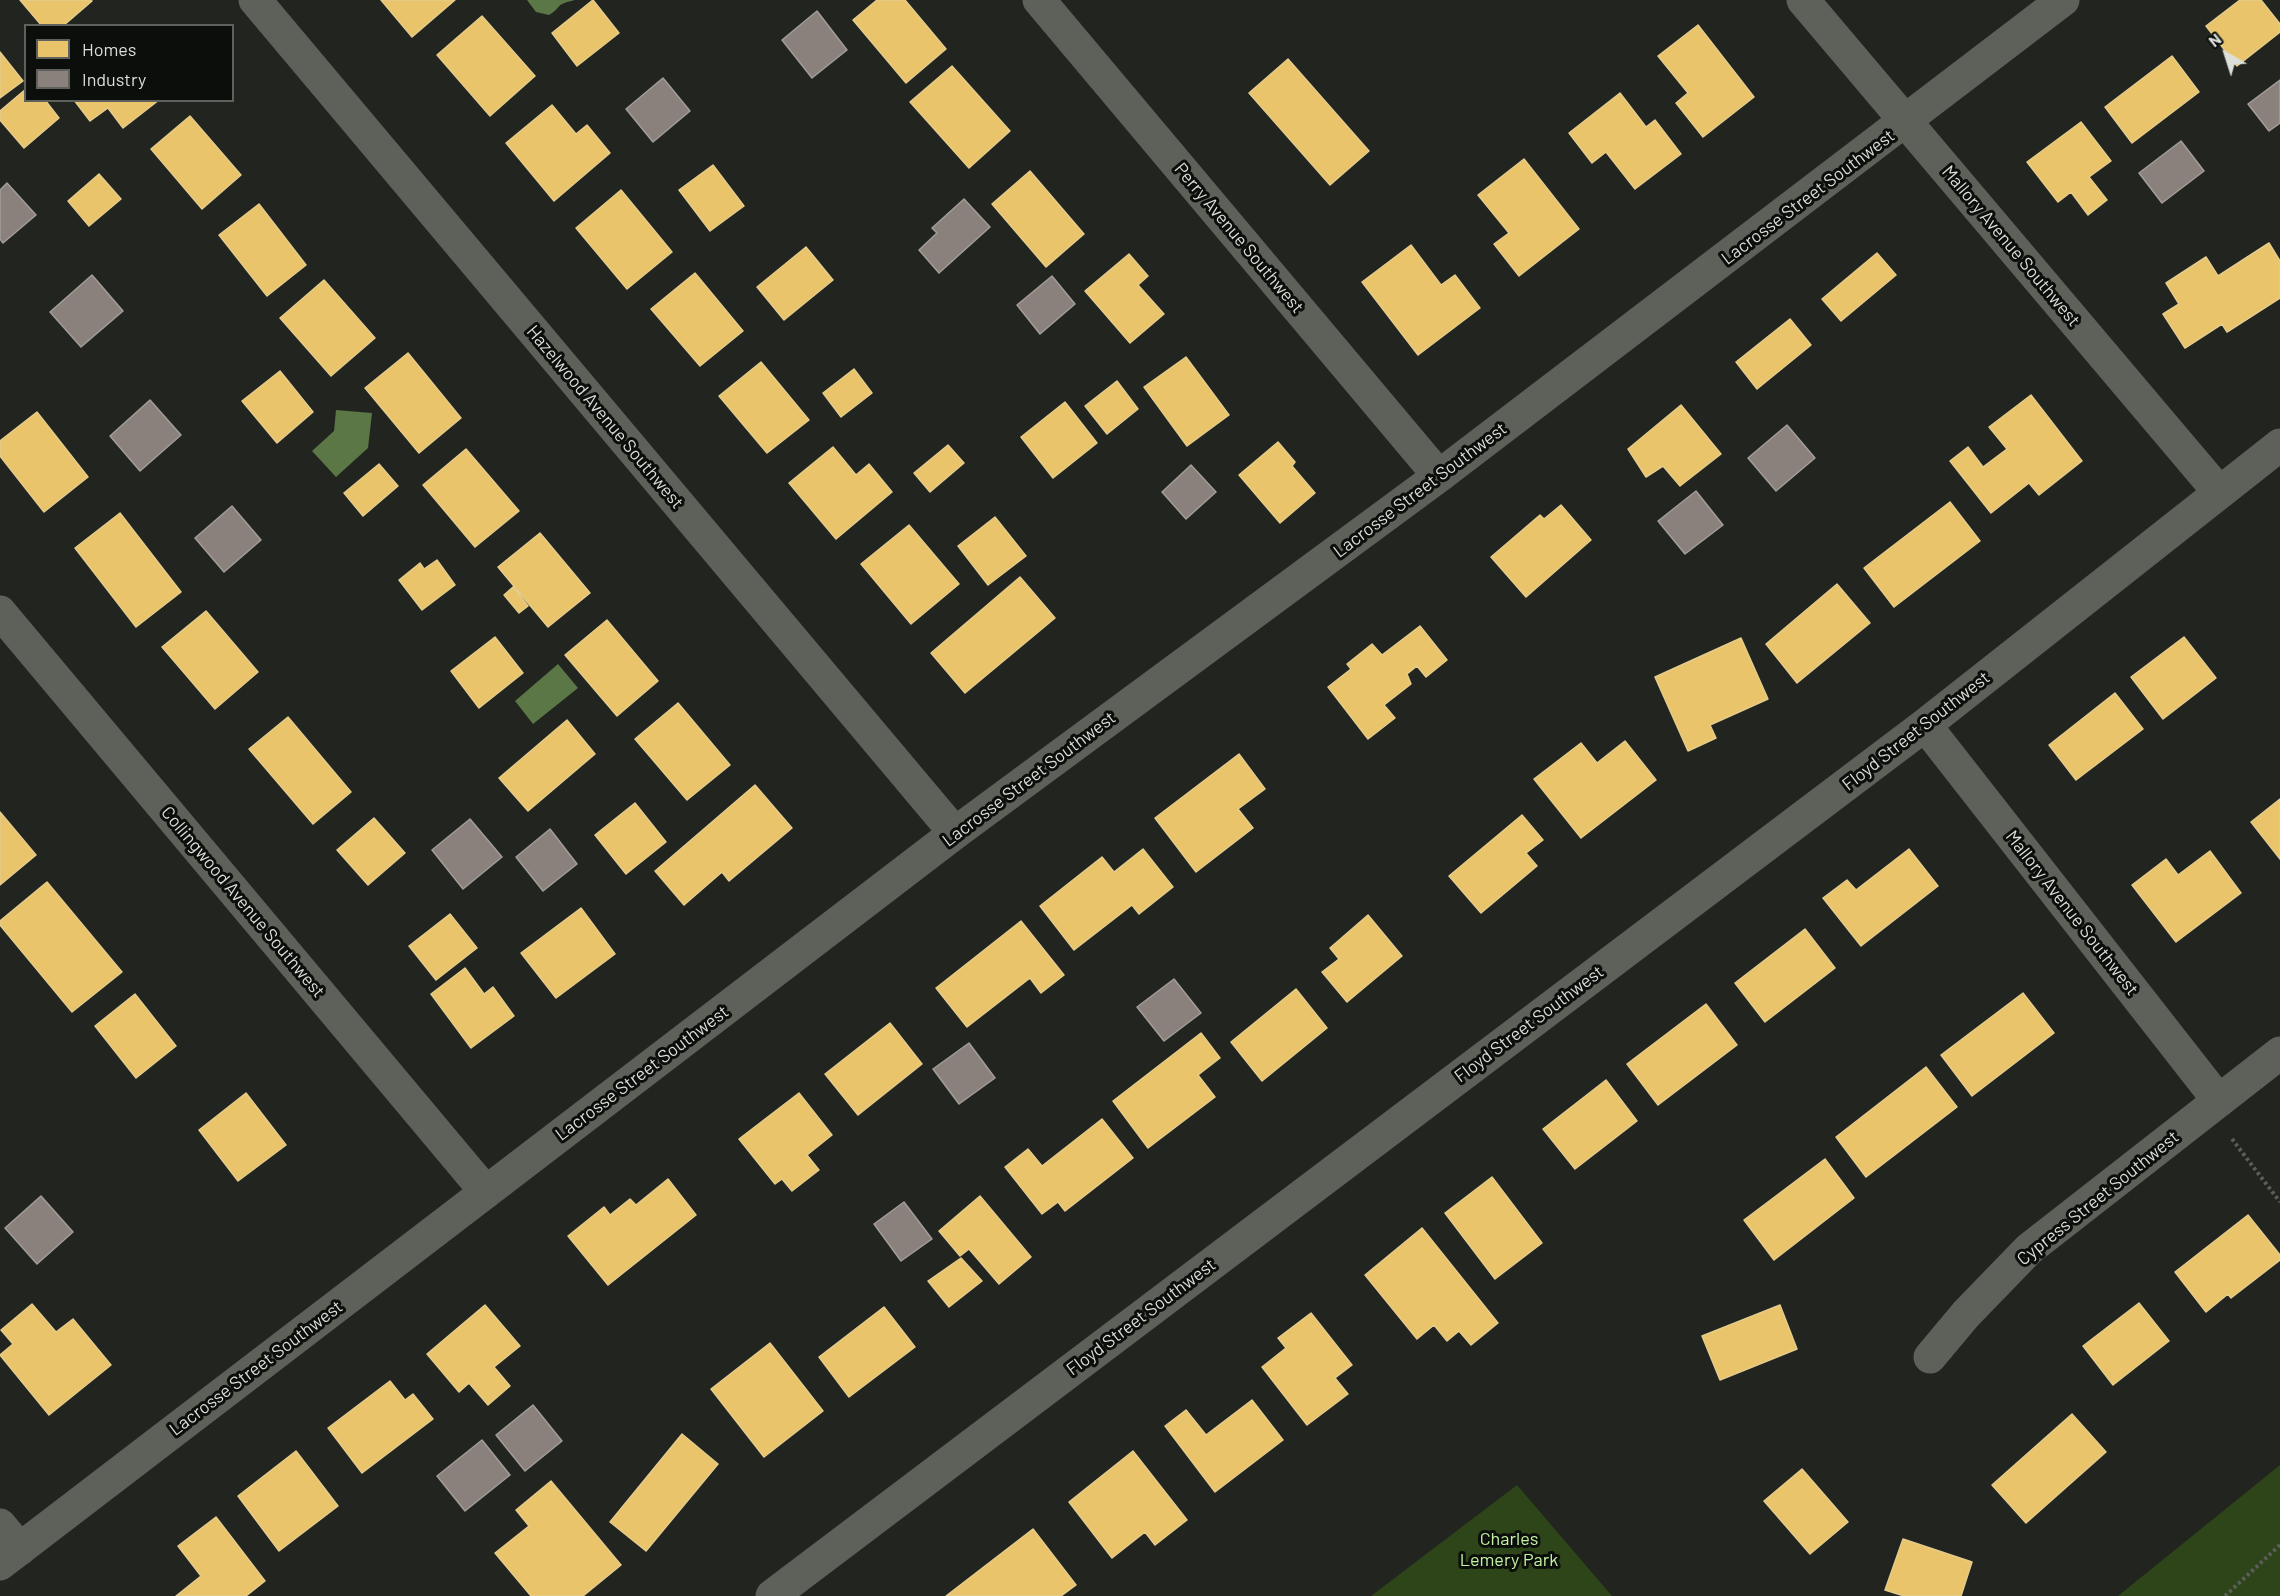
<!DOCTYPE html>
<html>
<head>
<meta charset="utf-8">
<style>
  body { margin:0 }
  #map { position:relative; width:2280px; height:1596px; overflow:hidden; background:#222420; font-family:Barlow,sans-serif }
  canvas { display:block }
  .legend { position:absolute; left:24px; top:24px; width:210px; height:78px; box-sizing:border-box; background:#0c0e0b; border:2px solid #5f615d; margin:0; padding:8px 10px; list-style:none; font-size:18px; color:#dbded9 }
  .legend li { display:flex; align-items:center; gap:12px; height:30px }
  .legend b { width:30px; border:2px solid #5f615d }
  .north { position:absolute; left:2196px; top:24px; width:60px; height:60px; -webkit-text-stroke:4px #0c0e0b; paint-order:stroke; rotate:321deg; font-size:16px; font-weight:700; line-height:24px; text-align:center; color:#dbded9 }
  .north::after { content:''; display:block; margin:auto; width:21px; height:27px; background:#dbded9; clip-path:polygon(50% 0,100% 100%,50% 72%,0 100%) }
</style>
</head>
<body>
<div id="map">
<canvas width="2280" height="1596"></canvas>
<ul class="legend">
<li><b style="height:16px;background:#e9c46a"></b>Homes</li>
<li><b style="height:16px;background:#8a817c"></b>Industry</li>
</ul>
<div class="north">N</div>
</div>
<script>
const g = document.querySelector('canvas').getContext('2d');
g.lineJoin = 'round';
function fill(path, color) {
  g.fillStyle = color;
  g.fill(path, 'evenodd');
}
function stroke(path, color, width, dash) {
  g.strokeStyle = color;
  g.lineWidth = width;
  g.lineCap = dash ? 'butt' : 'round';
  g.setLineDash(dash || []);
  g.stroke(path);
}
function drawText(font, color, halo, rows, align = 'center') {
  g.font = font + ' Barlow,sans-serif';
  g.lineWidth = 6;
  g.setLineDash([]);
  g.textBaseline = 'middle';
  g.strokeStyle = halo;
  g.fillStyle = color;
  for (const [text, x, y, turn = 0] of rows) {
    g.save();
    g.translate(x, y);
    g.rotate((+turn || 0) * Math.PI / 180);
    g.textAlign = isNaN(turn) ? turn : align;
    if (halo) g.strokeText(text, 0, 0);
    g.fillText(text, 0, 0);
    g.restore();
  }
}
fill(new Path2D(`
  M2280,1465V1596H2118Z
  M1517,1485L1612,1596H1371Z`), '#2d4519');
fill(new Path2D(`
  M527,0H575C553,5 564,6 549,15L536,12Z
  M336,410L372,413L368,448L336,477L312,451L334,431Z
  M558,664L578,688L533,724L515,701Z`), '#5a7745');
const homes = new Path2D(`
  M20,0H91L92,1L63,26H42Z
  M381,0H455L412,37Z
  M593,0L619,33L577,66L552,33Z
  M877,0H905L946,49L906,83L853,20Z
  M2240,0H2261L2280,24V32L2237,66L2206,26Z
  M482,16L535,76L490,116L437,55Z
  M1698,25L1754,97L1703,137L1676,103L1688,93L1658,56Z
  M0,52L23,81L0,98Z
  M2172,56L2199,92L2132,143L2105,107Z
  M1288,59L1369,151L1330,185L1249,93Z
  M952,66L1010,131L969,168L910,102Z
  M26,89V100H45L59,118L24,148L0,120V111Z
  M1620,93L1646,127L1655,120L1681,154L1635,189L1606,152L1592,163L1569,133Z
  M74,100H159L123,128L108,108L90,121Z
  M552,105L576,134L587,125L610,153L554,201L506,143Z
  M190,116L241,175L202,209L151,149Z
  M2081,122L2111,161L2089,177L2107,200L2088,215L2071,192L2058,202L2027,162Z
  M1524,159L1579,229L1519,276L1494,244L1509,233L1478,195Z
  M713,165L744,206L710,231L679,190Z
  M1030,171L1084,234L1046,267L992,204Z
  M99,174L121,199L89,226L68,201Z
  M621,190L672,252L627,289L576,228Z
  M259,204L306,265L267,296L219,235Z
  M2269,243L2280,261V298L2227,332L2222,324L2185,348L2163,314L2179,304L2166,283L2206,257L2218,276Z
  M1411,245L1441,285L1455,275L1480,308L1418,355L1362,282Z
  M806,247L833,280L784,320L757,287Z
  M1877,253L1896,275L1841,321L1822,299Z
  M1129,254L1148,276L1138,285L1164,314L1130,343L1085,291Z
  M695,273L743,331L700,366L651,309Z
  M324,280L375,338L331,376L280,318Z
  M1790,319L1811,345L1757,389L1736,362Z
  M408,353L461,418L419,453L365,388Z
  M1186,357L1229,415L1187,446L1144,387Z
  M761,362L809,420L767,453L719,396Z
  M854,369L872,393L841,417L823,393Z
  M280,371L313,412L277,443L242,401Z
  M1117,381L1138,409L1107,434L1085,406Z
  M2031,395L2082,461L2039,495L2029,483L1991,513L1950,461L1968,447L1983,467L2007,449L1989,427Z
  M1065,402L1097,443L1053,478L1021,437Z
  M1681,405L1721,454L1680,486L1663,466L1646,477L1628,449Z
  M37,412L88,477L44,512L0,456V441Z
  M1278,442L1295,462L1292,466L1315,493L1280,523L1239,475Z
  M948,445L964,463L930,492L914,473Z
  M833,447L856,475L869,464L892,492L836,539L789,483Z
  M466,449L519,511L475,547L423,485Z
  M379,464L398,486L363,516L344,493Z
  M1950,502L1980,541L1894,607L1864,568Z
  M1561,505L1591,540L1526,597L1491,557L1540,515L1544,519Z
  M120,513L181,592L136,627L75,548Z
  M995,517L1026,556L988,585L958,546Z
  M909,525L959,584L911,624L861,564Z
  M540,533L590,593L548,627L498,567Z
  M437,560L455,585L422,610L399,580L420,563L424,569Z
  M1020,577L1055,618L965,693L931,653Z
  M1837,584L1870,623L1797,683L1766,644Z
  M513,587L528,606L519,613L504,595Z
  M206,611L258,672L215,709L162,647Z
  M607,620L658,681L617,716L565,655Z
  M1420,626L1447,660L1426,677L1417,666L1407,674L1411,684L1384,705L1395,718L1368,739L1328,687L1351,669L1347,664L1372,644L1382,655Z
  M495,637L523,673L479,708L451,671Z
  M2184,637L2216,678L2163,719L2131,677Z
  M1741,638L1768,699L1710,725L1716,738L1688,751L1655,677Z
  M2115,693L2143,729L2076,780L2049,745Z
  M678,703L730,765L687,800L635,739Z
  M288,717L351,792L313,824L249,749Z
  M567,720L595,754L528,811L499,778Z
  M1625,741L1656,780L1581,838L1534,779L1581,743L1597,763Z
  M1239,754L1265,789L1238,809L1253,828L1196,872L1155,818Z
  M755,785L792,828L729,881L722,872L684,905L655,871Z
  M2280,799V859L2251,822Z
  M635,803L666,842L626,874L595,835Z
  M0,812L36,855L0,885Z
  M1522,815L1543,840L1526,853L1537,866L1481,913L1449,876Z
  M374,818L405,853L368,885L337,850Z
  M1143,849L1173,887L1139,914L1132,905L1074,950L1040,906L1102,857L1114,872Z
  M1909,849L1938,886L1861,946L1823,898L1847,880L1856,890Z
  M2210,851L2241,893L2176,942L2132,885L2166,859L2178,875Z
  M47,882L122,972L72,1012L0,925V921Z
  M581,908L615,954L556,998L521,953Z
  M450,914L477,948L436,980L409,946Z
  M1368,915L1402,956L1347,1002L1322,972L1339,959L1330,948Z
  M1021,921L1064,975L1041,993L1030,978L967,1027L936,988Z
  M1805,929L1835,968L1765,1022L1735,983Z
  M465,968L484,994L493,987L514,1016L471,1048L431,994Z
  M1296,989L1327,1028L1262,1081L1231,1042Z
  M2023,993L2054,1033L1972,1096L1941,1055Z
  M135,994L176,1046L136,1078L95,1026Z
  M1706,1004L1737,1045L1658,1105L1627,1064Z
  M890,1023L922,1064L858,1115L825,1074Z
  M1201,1033L1220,1058L1198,1075L1215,1097L1148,1148L1113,1101Z
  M1926,1067L1957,1107L1866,1177L1836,1137Z
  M1606,1080L1637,1121L1575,1169L1543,1129Z
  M246,1093L286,1145L238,1181L199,1130Z
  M799,1093L832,1135L807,1155L819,1170L792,1191L782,1179L775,1184L739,1139Z
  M1102,1119L1133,1158L1065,1211L1058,1202L1042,1214L1005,1167L1028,1149L1042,1166Z
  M1825,1159L1854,1198L1774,1260L1744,1220Z
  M1492,1177L1542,1243L1495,1279L1445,1213Z
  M668,1179L696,1215L608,1285L568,1236L604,1207L610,1215L630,1199L636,1205Z
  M980,1196L1031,1257L999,1284L969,1249L960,1256L939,1231Z
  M2248,1215L2280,1255V1260L2231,1298L2228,1294L2206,1312L2175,1272Z
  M1422,1228L1498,1323L1471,1345L1459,1331L1447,1341L1434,1325L1417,1339L1365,1275Z
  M961,1258L982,1281L949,1307L928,1281Z
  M2139,1303L2169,1341L2113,1385L2083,1346Z
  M32,1304L56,1332L73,1319L111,1365L49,1415L0,1355L13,1344L1,1330Z
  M485,1305L520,1346L494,1367L510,1386L488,1405L469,1383L459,1392L427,1354Z
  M1780,1305L1797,1349L1720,1380L1702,1336Z
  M884,1307L915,1347L849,1397L819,1357Z
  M1311,1313L1352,1365L1335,1378L1348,1394L1307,1425L1262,1367L1286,1348L1278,1338Z
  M770,1343L823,1411L764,1457L711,1389Z
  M390,1381L405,1400L413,1394L433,1419L362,1473L328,1428Z
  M1252,1400L1283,1440L1215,1492L1165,1426L1186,1410L1206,1435Z
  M2072,1414L2106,1452L2026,1523L1992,1485Z
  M682,1434L718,1464L646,1551L610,1522Z
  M296,1451L338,1506L279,1551L238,1496Z
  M1133,1451L1187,1520L1155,1545L1145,1532L1112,1558L1069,1502Z
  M1802,1469L1848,1522L1810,1554L1764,1501Z
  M551,1481L621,1565L583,1596H531L495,1553L529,1526L516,1510Z
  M216,1517L265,1581L246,1596H176L201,1576L178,1546Z
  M1033,1529L1076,1585L1061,1596H946Z
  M1903,1539L1972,1562L1961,1596H1904L1885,1590Z`);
fill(homes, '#e9c46a');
stroke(homes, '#e5cc8b', 1.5);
const industry = new Path2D(`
  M817,11L847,50L812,78L782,40Z
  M663,78L690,111L653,142L626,109Z
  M2280,80V123L2269,131L2248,104Z
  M2181,141L2204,171L2162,203L2139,173Z
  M7,183L36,215L3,243L0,239V190Z
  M964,199L990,227L939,273L919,250L937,233L932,228Z
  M92,275L123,311L81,347L50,312Z
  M1052,276L1075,304L1040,334L1017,305Z
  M150,400L181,435L140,471L110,436Z
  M1787,425L1815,458L1776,491L1748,458Z
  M1191,465L1216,492L1186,519L1162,492Z
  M1696,491L1723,525L1685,554L1658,521Z
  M232,506L261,540L224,572L195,538Z
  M470,819L502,857L463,889L432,850Z
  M550,829L577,864L543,891L516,857Z
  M1174,979L1201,1013L1164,1041L1137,1007Z
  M969,1043L995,1078L959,1104L933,1069Z
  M41,1196L73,1232L37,1264L5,1228Z
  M904,1202L932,1239L901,1261L874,1224Z
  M533,1405L562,1441L525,1471L496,1435Z
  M482,1440L510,1475L465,1511L437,1476Z`);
fill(industry, '#8a817c');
stroke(industry, '#a29d98', 1.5);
stroke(new Path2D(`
  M2232,1139L2280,1202
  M2225,1596L2280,1545`), '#5b5e59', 4, [3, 3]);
stroke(new Path2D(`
  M255,0L955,833
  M1039,0L1439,476
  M1803,0L2219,492
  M0,612L486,1192
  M1925,725L2219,1101
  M1930,1357L1966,1314L2029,1249L2280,1053
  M0,1525L20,1549
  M0,1564L955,833L1439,476L2063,0
  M772,1596L1925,725L2280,445`), '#5d6159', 33);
drawText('18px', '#dbded9', '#0c0e0b', [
  ["Lacrosse Street Southwest",1808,197,-37],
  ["Perry Avenue Southwest",1239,238,50],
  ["Mallory Avenue Southwest",2011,246,50],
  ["Hazelwood Avenue Southwest",605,417,50],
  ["Lacrosse Street Southwest",1420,490,-37],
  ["Floyd Street Southwest",1916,731,-38],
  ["Lacrosse Street Southwest",1029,779,-37],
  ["Collingwood Avenue Southwest",243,902,50],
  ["Mallory Avenue Southwest",2072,913,52],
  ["Floyd Street Southwest",1529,1024,-37],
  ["Lacrosse Street Southwest",642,1073,-37],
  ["Cypress Street Southwest",2098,1198,-39],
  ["Floyd Street Southwest",1141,1317,-37],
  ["Lacrosse Street Southwest",256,1368,-37]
]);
drawText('18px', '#c4f3a2', '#0c0e0b', [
  ["Charles",1509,1539],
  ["Lemery Park",1509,1560]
]);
</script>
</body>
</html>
